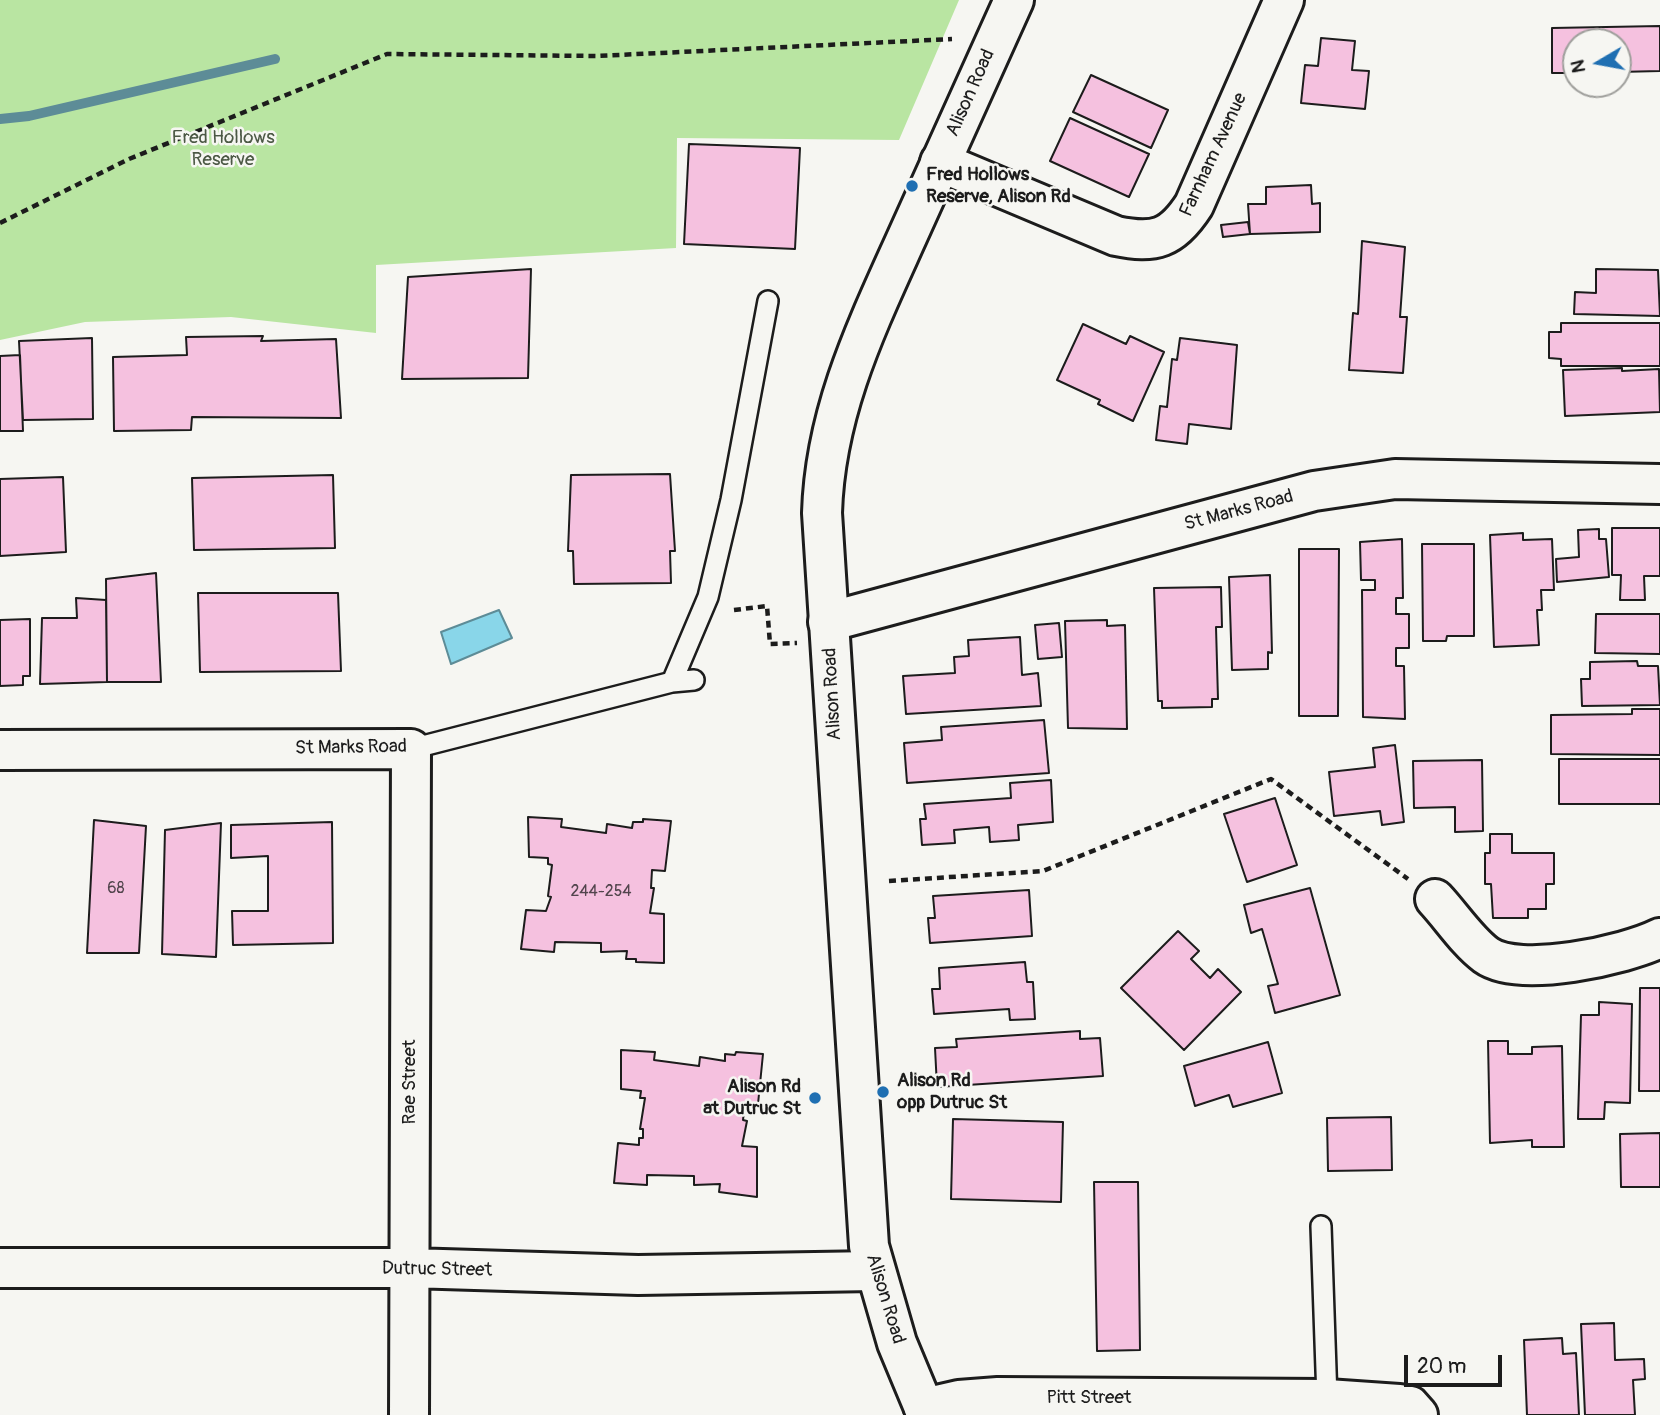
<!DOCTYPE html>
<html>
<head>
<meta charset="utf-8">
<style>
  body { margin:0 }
  #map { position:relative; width:1660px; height:1415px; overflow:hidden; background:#f6f6f2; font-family:Pangolin,sans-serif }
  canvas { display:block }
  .north { position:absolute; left:1562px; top:28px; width:70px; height:70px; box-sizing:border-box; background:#f6f6f2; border:2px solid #9f9f9c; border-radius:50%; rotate:260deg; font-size:19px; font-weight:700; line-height:28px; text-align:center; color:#1c1c1c }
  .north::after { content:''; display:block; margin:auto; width:24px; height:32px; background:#1f6fb2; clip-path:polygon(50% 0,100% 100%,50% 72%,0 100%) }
  .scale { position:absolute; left:1404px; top:1355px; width:98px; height:32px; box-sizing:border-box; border:4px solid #1c1c1c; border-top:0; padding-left:9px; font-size:21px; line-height:24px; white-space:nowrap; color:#1c1c1c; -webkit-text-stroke:5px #f6f6f2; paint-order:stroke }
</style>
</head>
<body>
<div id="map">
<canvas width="1660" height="1415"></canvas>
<div class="north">N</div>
<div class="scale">20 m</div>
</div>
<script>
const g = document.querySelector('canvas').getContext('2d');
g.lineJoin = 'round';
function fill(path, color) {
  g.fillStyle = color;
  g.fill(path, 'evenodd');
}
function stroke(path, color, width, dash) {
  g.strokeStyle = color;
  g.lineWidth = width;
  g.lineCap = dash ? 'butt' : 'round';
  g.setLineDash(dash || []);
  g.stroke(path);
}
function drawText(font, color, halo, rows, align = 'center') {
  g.font = font + ' Pangolin,sans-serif';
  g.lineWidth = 5;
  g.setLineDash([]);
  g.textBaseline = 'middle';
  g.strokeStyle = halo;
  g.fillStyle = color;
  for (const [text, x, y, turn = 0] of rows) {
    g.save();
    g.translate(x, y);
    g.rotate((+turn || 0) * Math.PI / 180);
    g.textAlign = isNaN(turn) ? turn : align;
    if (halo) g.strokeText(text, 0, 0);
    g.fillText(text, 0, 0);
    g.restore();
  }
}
fill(new Path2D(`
  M0,0H959L899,140L677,138L676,248L376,265V333L231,317L85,322L0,340Z`), '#b9e5a2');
const water = new Path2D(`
  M499,610L512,638L451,664L441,632Z`);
fill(water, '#89d6e9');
stroke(water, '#5d8c97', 2);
stroke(new Path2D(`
  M0,119L29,116L275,59`), '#5d8c97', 10);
const building = new Path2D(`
  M1660,26V71L1618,72V42H1576V73H1552V28Z
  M1321,38L1355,41L1352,70L1369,71L1365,109L1301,103L1305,65L1318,66Z
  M1091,75L1168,110L1151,148L1073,112Z
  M1070,118L1149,154L1129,197L1050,161Z
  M689,144L800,148L795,249L684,244Z
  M1311,185L1312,204L1320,203V232L1250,234L1248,204H1266V187Z
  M1248,222L1250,234L1223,237L1221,225Z
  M1362,241L1405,247L1400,317H1407L1403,373L1349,370L1353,313L1358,314Z
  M531,269L528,378L402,379L408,277Z
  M1596,269L1658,270L1660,316L1574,314L1575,292L1596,293Z
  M1561,323H1660V366H1561V359L1549,358V332H1561Z
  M1083,324L1126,344L1130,336L1164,352L1133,421L1098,404L1100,400L1057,380Z
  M263,336L261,341L336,339L341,418L192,417L191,430L114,431L113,357L187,355L186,337Z
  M92,338L93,419L23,420L19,341Z
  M1180,338L1237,345L1231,429L1189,424L1187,444L1156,440L1160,406L1167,407L1172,359L1177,360Z
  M20,355L23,431H0V356Z
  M1622,368V371L1659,369L1660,412L1565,416L1563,370Z
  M670,474L675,551H670L671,583L574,584L573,551H568L571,475Z
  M333,475L335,548L194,550L192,478Z
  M63,477L66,552L0,556V479Z
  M1612,528H1660V576H1644L1645,600H1620L1621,575H1612Z
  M1599,529V539H1606L1609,577L1557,582L1556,559L1579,557L1578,530Z
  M1523,533V540L1552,539L1554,590H1541L1542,610H1537L1539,645L1494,647L1490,535Z
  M1402,539L1403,598H1396V614H1409V648H1396V666H1404L1405,719L1363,717L1362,590H1375V580H1361L1360,542Z
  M1422,544H1474V636H1447L1446,641H1423Z
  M1299,549H1339L1338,716H1299Z
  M156,573L161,682H107L106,579Z
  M1270,575L1272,653L1268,652V669L1232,670L1229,577Z
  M1221,587L1222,627H1216L1218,699H1212V707L1162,708V701H1158L1154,588Z
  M198,593H338L341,671L200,672Z
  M76,598L106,600L107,682L40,684L42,618H77Z
  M1596,614H1660V654L1595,653Z
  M30,619V676H23V685L0,686V620Z
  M1107,620V626L1125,625L1127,729L1068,728L1065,621Z
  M1059,623L1062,657L1038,659L1035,625Z
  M1020,637L1022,675L1038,673L1041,706L906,714L903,676L955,673L954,657L969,656L968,640Z
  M1637,661L1638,666H1658L1660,705L1582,706L1581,679H1590V662Z
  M1632,709H1660V755L1551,754V715L1632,714Z
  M1044,720L1049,773L907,783L904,743L942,740L941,727Z
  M1395,745L1404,822L1382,825L1380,811L1334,816L1329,772L1375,767L1373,748Z
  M1559,759H1660V804H1559Z
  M1482,760L1483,831L1455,832V807L1414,808L1413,761Z
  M1051,780L1053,822L1018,825L1019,840L990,842L989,827L954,830L955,843L922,845L920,819H926L924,804L1011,798L1010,783Z
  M1275,798L1297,865L1247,882L1224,814Z
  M528,817L562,819L561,827L606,833L607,824L632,828L633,822H643V819L671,821L665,871L652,870L651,888H654L650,913L664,914V963L636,962V959H626L627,951L601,952V943L555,942L554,952L521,949L526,910L546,911L551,897L548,896L552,865L548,864V858L529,857Z
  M94,820L146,826L139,953H87Z
  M332,822L333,943L233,945L232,911H268V856L231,858V825Z
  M221,823L216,957L162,954L165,830Z
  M1490,834H1512V853H1554V884H1546V909H1528V918H1493L1491,884H1485V853H1490Z
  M1310,888L1340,995L1275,1013L1268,986L1278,984L1262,929L1251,933L1244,905Z
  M1029,890L1032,936L930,943L928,918H935L933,896Z
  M1178,931L1199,951L1191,959L1210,978L1218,969L1241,992L1184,1050L1121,988Z
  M1025,962L1027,982H1033L1035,1019L1010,1020L1009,1009L934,1014L932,989H940L939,968Z
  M1640,988H1660V1091H1639Z
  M1599,1002L1632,1004L1630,1103L1605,1102L1604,1119H1578L1581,1015H1599Z
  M1080,1031V1039L1100,1038L1103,1076L937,1087L935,1048L957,1047L956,1039Z
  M1488,1041H1508V1054H1532V1047L1562,1046L1564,1147H1532V1140L1490,1143Z
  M1268,1042L1282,1093L1233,1107L1229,1095L1195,1106L1184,1066Z
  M621,1050L655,1052L654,1060L699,1066L700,1057L725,1061V1054L735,1055L736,1052L763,1054L758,1104L745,1103L743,1120L747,1121L742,1146L757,1147V1197L719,1192L720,1184L694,1185V1176L647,1175V1185L614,1183L618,1143L639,1145V1138H643V1129H640L645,1098H640L641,1091L621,1089Z
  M1391,1117L1392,1170L1328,1171L1327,1118Z
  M953,1119L1063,1122L1061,1202L951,1199Z
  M1660,1133V1187H1621L1620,1134Z
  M1094,1182H1138L1140,1350L1097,1351Z
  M1614,1323L1615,1360L1644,1359L1645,1379L1633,1380L1635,1415H1585L1581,1324Z
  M1562,1338L1563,1354L1576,1353L1579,1415H1527L1524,1340Z`);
fill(building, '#f5c1df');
stroke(building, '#1c1c1c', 2);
const lane = new Path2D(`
  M672,682L708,597L731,500L768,301
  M411,749L672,682L694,680
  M1321,1226L1327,1399`);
const street = new Path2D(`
  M940,162L1116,236C1155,244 1172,239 1194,205L1284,0
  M828,622L1314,491L1395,479L1660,484
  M0,750L411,749L409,1415
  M1435,899C1451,916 1467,941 1486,955C1519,979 1626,955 1660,938
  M0,1268H410L638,1275L874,1271
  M924,1408L959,1400L998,1397L1327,1399L1399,1404L1410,1406L1418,1415`);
const secondary = new Path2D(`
  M927,1415L897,1343L869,1246L822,513C825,412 866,328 907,237C942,158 978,79 1014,0`);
stroke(lane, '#1c1c1c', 24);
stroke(street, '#1c1c1c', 44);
stroke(secondary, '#1c1c1c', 44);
stroke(new Path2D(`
  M0,223L129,159L387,54L597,56L952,39
  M734,610L767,606L770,644L797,643
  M889,881L1043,871L1271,779L1408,879`), '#1c1c1c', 4.5, [7, 5]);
stroke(lane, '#f6f6f2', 19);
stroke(street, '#f6f6f2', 38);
stroke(secondary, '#f6f6f2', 38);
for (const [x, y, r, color] of [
  [912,186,7,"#1f6fb2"],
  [883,1092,7,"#1f6fb2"],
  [815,1098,7,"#1f6fb2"]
]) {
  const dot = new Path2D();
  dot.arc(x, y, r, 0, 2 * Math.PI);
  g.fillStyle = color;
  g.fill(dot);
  stroke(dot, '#f6f6f2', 2.5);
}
drawText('16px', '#52454d', null, [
  ["68",116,889],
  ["244-254",601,892]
]);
drawText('19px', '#1c1c1c', '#f6f6f2', [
  ["Alison Road",971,93,-66],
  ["Farnham Avenue",1214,155,-65],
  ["St Marks Road",1239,511,-15],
  ["Alison Road",833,694,-93],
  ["St Marks Road",351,748,-1],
  ["Rae Street",410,1082,-90],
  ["Dutruc Street",437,1270,1],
  ["Alison Road",885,1299,73],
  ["Pitt Street",1089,1398]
]);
drawText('19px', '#4b5844', '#f6f6f2', [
  ["Fred Hollows",223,138],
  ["Reserve",223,160]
]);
drawText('bold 19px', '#1c1c1c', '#f6f6f2', [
  ["Fred Hollows",926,175],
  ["Reserve, Alison Rd",926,197],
  ["Alison Rd",897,1081],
  ["opp Dutruc St",897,1103],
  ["Alison Rd",801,1087,"right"],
  ["at Dutruc St",801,1109,"right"]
], 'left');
</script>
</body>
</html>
